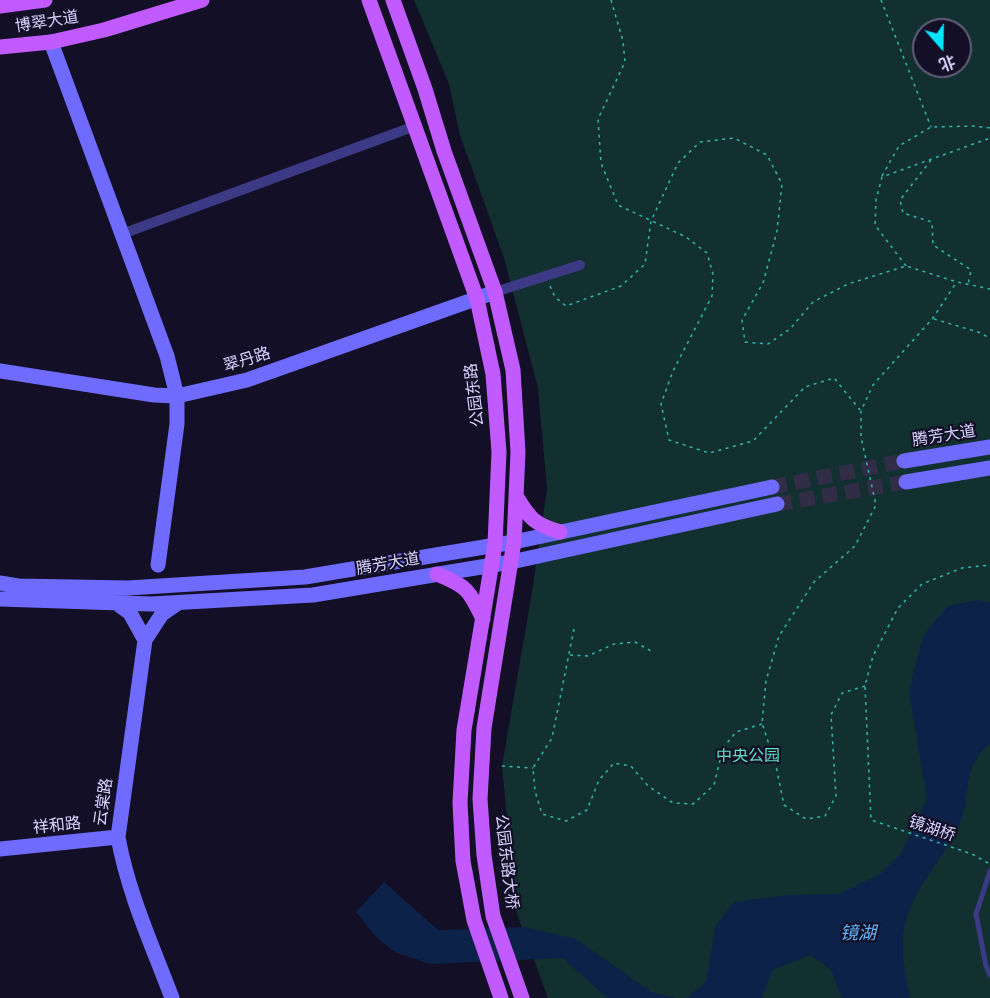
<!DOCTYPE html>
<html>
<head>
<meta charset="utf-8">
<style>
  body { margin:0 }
  #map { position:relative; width:990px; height:998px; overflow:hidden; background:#130f26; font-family:Manrope,"Noto Sans SC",sans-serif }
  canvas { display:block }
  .north { position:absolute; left:912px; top:18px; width:60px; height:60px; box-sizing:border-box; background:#130f26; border:2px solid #625e7d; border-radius:50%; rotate:160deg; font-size:16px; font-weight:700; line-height:24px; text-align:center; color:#d9d4ff }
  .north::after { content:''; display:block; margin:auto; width:21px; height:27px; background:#00e5ff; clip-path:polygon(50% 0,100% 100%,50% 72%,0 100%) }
</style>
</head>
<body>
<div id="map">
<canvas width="990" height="998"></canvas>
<div class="north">北</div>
</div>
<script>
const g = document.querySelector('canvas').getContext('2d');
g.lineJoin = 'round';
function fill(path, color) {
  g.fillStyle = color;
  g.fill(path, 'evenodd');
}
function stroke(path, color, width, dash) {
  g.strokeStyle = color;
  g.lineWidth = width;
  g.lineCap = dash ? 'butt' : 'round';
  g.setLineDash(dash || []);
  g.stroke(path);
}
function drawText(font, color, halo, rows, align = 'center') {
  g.font = font + ' Manrope,"Noto Sans SC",sans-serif';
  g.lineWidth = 4.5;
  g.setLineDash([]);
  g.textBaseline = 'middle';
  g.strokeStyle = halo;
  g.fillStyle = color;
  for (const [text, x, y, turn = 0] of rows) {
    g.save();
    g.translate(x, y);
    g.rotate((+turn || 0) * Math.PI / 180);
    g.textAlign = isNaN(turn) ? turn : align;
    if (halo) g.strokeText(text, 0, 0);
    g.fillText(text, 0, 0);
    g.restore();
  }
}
fill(new Path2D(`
  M414,0H990V998H548L516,911L502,766L533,586L547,489L538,388L504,258L460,135L449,84ZM924,30H960V66H924Z`), '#12302f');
fill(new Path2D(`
  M979,600L990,603V744C959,768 973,799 958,828C941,862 911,891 904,929C900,952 906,975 910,998H842L831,970L810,955L773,970L762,998H686L706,982L716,925L734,902L788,895L839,894L880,874L902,852L927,799L909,691L923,636L948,606Z
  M384,882L438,930L524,927L576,939L651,992L677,998H607L563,958L431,964L395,952L377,938L356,912Z`), '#0c2248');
stroke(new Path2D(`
  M772,487L904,461
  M777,504L906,482`), '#312d47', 15, [15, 8]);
stroke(new Path2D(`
  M611,0L623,41L625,62L598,119L601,163L618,205L686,237L707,253L713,274L712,296L673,371L661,404L669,440L709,453L753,441L805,387L834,378L860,410
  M881,0L931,127
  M931,160L900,200L903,213L932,222L933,245L971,270L968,285
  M882,176L899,146L931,127L973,126L990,128
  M906,266L875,225L876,200L882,177L990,138
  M550,286L555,297L566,306L621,286L645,264L651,221L678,163L700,142L734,138L767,155L782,184L777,231L763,283L742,320L745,342L768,344L790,329L813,302L848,284L906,266L957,282L990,289
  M934,319L978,332L990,338
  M574,629L552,738L533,768L535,791L542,814L566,821L587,810L599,780L614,763L631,766L648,786L673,803L693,804L714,785L723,748L736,732L762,724
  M570,655L588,656L614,644L635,642L651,651
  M865,686L842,693L831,715L836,796L825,816L806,819L784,805L776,766L762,723L766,681L779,636L814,582L855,546L876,505L861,437V411L873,385L933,318L956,283
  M502,766L533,768
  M988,863L972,854L871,820L865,686L873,656L898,608L922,584L962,568L990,565`), '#2fb8b0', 1.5, [3, 4.5]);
stroke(new Path2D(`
  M990,871L976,914L986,966L990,975`), '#3d3a85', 5);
stroke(new Path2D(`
  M122,234L415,126
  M495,292L580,265`), '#3d3a85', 10);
stroke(new Path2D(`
  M51,42L167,356L177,396V424L158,565
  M0,371L154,395L177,396L247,380L495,292
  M904,461L990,447
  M906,482L990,468
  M0,583L18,586L128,588L305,577L514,542L772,487
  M0,599L151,604L313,595L511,562L777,504
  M116,603L130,613L145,640
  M0,849L118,837
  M172,998C152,945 128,893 118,837L145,640L162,614L178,603`), '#6f6bff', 15);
stroke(new Path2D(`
  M369,0L477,299L493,374L499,452L495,544L464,730L460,803L463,861L474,920L501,998
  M393,0L425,89L444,151L495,292L513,370L518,452L514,542L484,728L480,799L484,855L493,916L522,998
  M0,6L45,0
  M0,47L51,42L104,30L202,0
  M516,496C530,519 534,524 560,532
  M437,574C467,586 469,590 483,619`), '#c25bff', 15);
drawText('16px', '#d9d4ff', '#130f26', [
  ["博翠大道",47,22,-9],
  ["翠丹路",247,360,-17],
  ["公园东路",475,395,-97],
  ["腾芳大道",944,436,-9],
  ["腾芳大道",388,564,-10],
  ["云棠路",104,802,-82],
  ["祥和路",57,826,-6],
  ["镜湖桥",932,829,19],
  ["公园东路大桥",506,862,83]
]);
drawText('16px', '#5fe0c0', '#130f26', [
  ["中央公园",748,757]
]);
drawText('italic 18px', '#62b6ff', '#130f26', [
  ["镜湖",858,934]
]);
</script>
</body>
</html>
